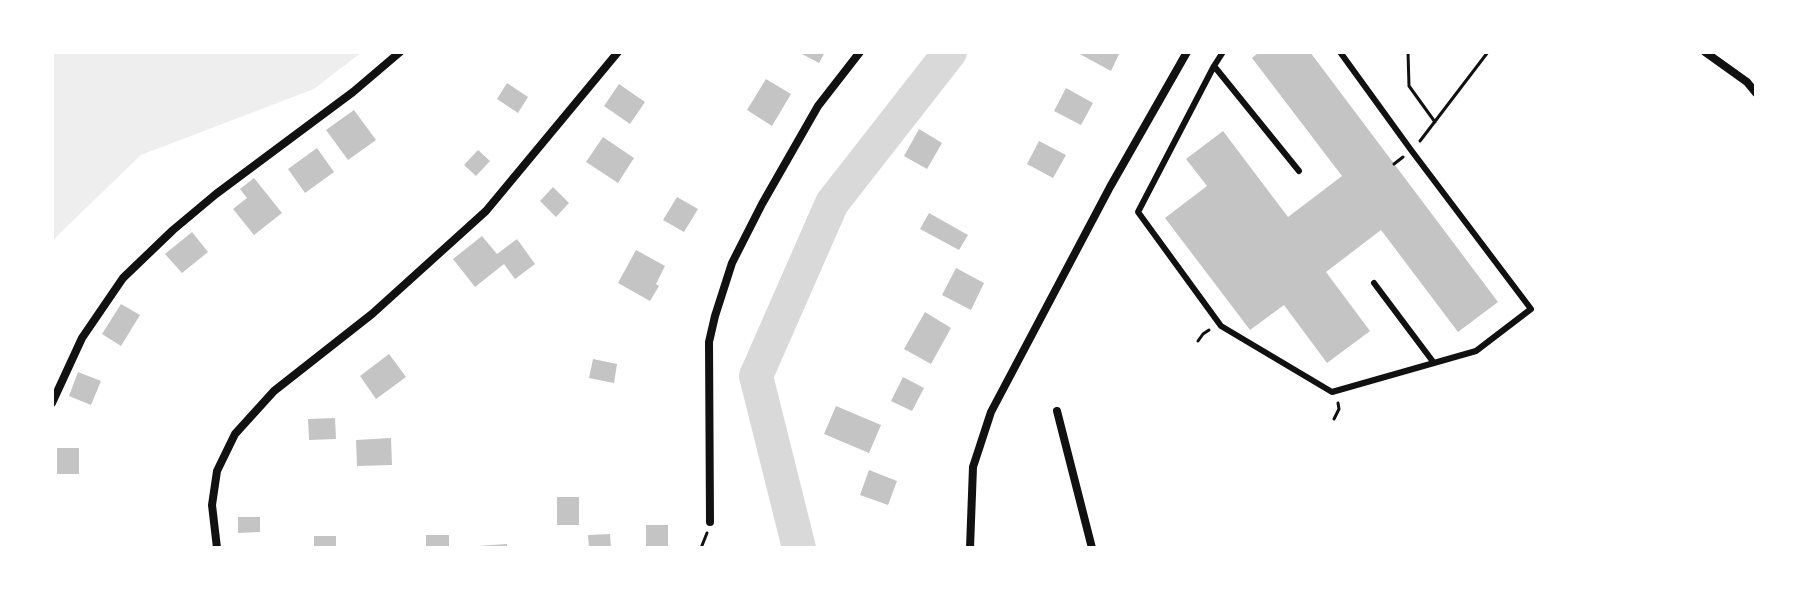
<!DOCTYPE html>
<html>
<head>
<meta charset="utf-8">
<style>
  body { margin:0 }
  #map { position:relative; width:1808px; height:600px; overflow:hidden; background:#fff; font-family:"Noto Sans",sans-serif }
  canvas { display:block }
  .frame { position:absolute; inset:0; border:54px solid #fff; pointer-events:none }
</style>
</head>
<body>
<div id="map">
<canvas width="1808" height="600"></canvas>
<div class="frame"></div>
</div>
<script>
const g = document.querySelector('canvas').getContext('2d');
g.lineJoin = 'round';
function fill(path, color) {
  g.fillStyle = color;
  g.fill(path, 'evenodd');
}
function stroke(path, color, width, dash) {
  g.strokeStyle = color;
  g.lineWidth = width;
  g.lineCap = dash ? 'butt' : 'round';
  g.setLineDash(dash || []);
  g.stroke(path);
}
fill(new Path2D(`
  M52,52H362L314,89L141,155L57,236L52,244Z`), '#eee');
stroke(new Path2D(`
  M799,548L756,376L832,203L950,52`), '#d9d9d9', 34);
fill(new Path2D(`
  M798,52H825L819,63Z
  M1076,52H1120L1111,71Z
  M1259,52H1310L1498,302L1458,332L1381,230L1326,272L1370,331L1327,363L1284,305L1250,330L1165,218L1207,186L1186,159L1223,131L1288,217L1342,176L1252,58Z
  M766,79L791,94L772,126L747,110Z
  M507,83L528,97L518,113L497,99Z
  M619,84L645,102L630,124L604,106Z
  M1066,88L1093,103L1081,125L1054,111Z
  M354,110L376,140L348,160L326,130Z
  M919,129L942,143L927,169L904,156Z
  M603,137L634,158L618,183L586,162Z
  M1039,141L1066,155L1053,178L1027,164Z
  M317,148L334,172L305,193L288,169Z
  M478,150L490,161L476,176L464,165Z
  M254,178L282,213L254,235L233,209L247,198L240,189Z
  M553,187L569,203L556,217L540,201Z
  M677,197L698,209L684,232L663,220Z
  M929,213L968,235L959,250L920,229Z
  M192,232L208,252L182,273L165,254Z
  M482,236L497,254L517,239L535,264L515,279L504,264L475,287L453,259Z
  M636,250L665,266L656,284L659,286L650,301L618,283Z
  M956,268L984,283L971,310L942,295Z
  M121,304L140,315L121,346L102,334Z
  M925,312L951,328L931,364L904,349Z
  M389,354L406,377L376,399L360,376Z
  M593,359L617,364L614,383L589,378Z
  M78,372L101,381L91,405L69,396Z
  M903,377L924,388L912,411L891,401Z
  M836,406L881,425L869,453L824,434Z
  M335,418L336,439L309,440L308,419Z
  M391,438L392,465L357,466L356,440Z
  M57,448H79V474H57Z
  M869,470L897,481L888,505L860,495Z
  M557,497H579V525H557Z
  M238,517H260V532L238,533Z
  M646,525H668V548H646Z
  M610,534L611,548H589L588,535Z
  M426,535H449V548H426Z
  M314,536H336V548H314Z
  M507,544V548H478V546Z`), '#c4c4c4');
stroke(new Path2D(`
  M1408,52L1409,86L1435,122
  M1420,141L1488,52
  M1394,164L1403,157
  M1198,341L1203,334L1209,330
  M1334,419L1339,409L1338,403
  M701,548L707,533`), '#111', 3);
stroke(new Path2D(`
  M1223,52L1214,66L1299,171
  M1214,66L1138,212L1221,326L1332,392L1476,351L1531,309L1411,150L1340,52
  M1374,283L1434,363`), '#111', 6);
stroke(new Path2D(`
  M1705,52L1747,82L1756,93
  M52,403L82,338L123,278L173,230L216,194L353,92L400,52
  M1057,411L1092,548
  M710,522L709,342L715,316L732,263L762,204L818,106L860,52
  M217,548L212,505L217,471L235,434L274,391L372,314L486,211L618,52
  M970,548L973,467L991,412L1110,187L1187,52`), '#111', 8);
</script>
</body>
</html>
